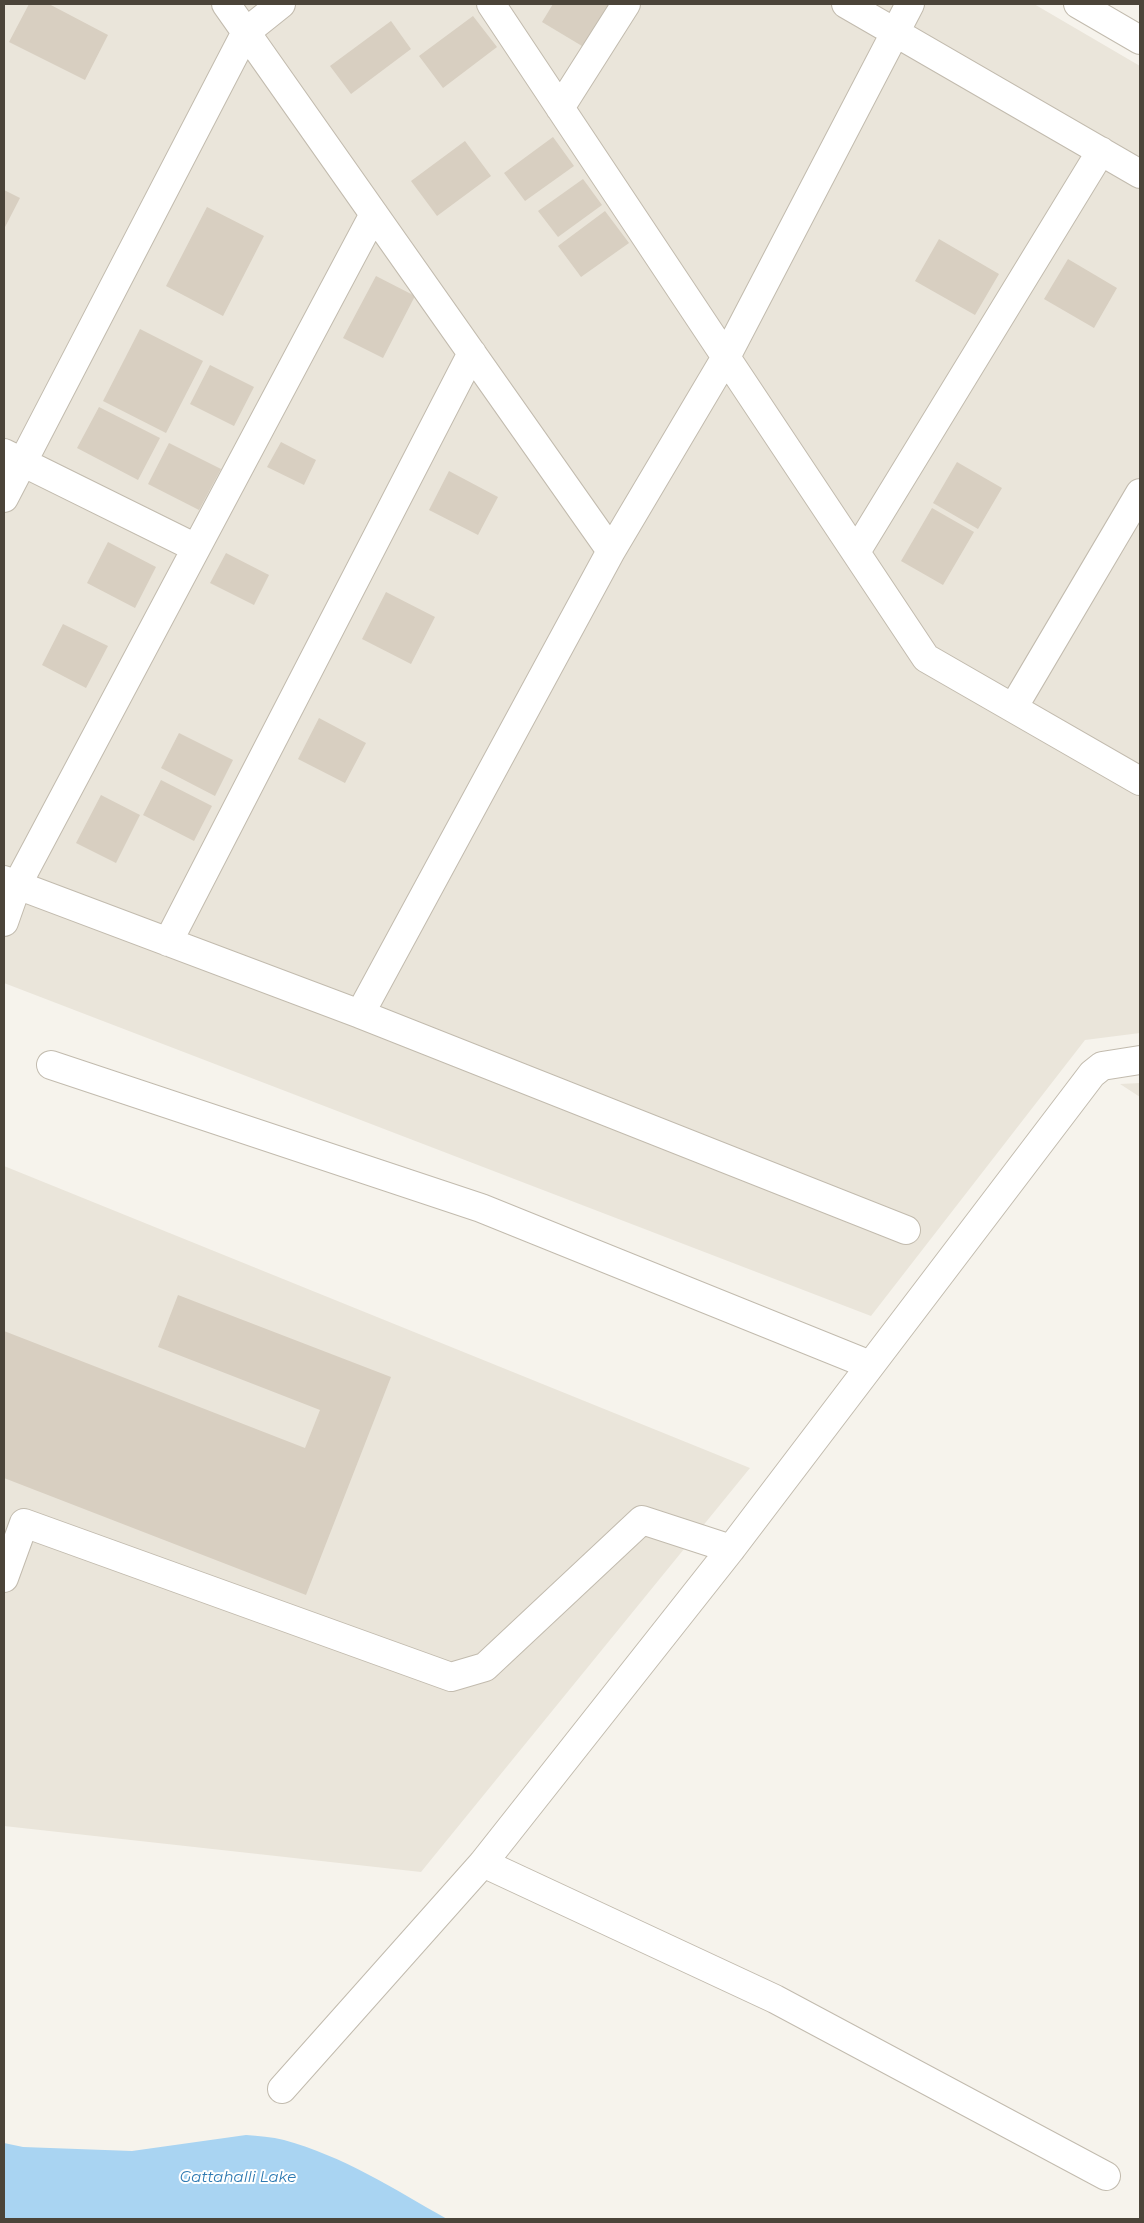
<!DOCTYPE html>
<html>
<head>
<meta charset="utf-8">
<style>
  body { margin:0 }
  #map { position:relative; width:1144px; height:2223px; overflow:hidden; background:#f6f3ec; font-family:Montserrat,sans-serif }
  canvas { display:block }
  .frame { position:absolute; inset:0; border:5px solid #4b4439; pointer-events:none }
</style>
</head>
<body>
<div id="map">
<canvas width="1144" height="2223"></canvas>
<div class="frame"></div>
</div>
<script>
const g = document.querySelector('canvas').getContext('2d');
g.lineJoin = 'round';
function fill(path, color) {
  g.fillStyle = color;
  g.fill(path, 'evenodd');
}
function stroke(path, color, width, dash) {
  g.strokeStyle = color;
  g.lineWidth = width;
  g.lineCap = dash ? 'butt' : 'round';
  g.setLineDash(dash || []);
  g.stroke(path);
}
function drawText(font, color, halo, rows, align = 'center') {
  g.font = font + ' Montserrat,sans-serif';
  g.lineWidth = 4;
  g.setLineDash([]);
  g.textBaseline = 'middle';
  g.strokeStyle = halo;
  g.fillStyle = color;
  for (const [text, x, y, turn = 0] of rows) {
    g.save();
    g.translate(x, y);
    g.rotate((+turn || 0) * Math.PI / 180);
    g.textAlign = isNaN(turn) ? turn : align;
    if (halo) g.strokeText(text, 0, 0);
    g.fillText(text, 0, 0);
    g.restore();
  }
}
fill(new Path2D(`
  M4,4H1034L1140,66V1033L1085,1040L871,1316L4,983Z
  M1140,1083V1097L1120,1084Z
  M4,1166L750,1468L421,1872L4,1826Z`), '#eae5da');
fill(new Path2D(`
  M246,2135C258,2136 272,2137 284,2140C343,2156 394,2189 447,2219H4V2143L23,2147L132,2151Z`), '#a9d4f2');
fill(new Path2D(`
  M29,4H49L108,35L85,80L9,42Z
  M553,4H613L587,49L542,22Z
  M473,16L497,47L443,88L419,56Z
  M391,21L411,49L351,94L330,66Z
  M553,137L574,166L525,201L504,173Z
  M465,141L491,176L437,216L411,181Z
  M583,179L602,205L558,237L538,211Z
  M4,190L20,198L4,229Z
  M207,207L264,236L223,316L166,286Z
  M605,211L629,243L581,277L558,246Z
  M939,239L999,274L975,315L915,281Z
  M1068,259L1117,288L1094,328L1044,299Z
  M376,276L415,296L383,358L343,338Z
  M140,329L203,361L166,433L103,401Z
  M210,365L254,387L234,426L190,404Z
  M99,407L160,438L138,480L77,448Z
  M281,442L316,460L304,485L267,467Z
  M169,443L221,469L199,510L148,484Z
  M957,462L1002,488L978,529L933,503Z
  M449,471L498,497L478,535L429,510Z
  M932,508L974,532L943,585L901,561Z
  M108,542L156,567L135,608L87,583Z
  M226,553L269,575L254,605L210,583Z
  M386,592L435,617L411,664L362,639Z
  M63,624L108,646L86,688L42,665Z
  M319,718L366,743L345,783L298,759Z
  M179,733L233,760L215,796L161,768Z
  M161,780L212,806L194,841L143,815Z
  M101,795L140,815L116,863L76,843Z
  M178,1295L391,1377L306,1595L4,1478V1331L305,1448L320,1410L158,1347Z`), '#d8cfc1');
const minor = new Path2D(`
  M226,4L611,551
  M491,4L926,658L1140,781
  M846,4L1140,174
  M1078,4L1140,40
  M560,108L626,4
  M4,453L196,548
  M4,498L246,32L281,4
  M856,552L1101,151
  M1013,708L1140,493
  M4,880L360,1014
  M4,922L17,885L374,214
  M168,942L472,353
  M51,1065L481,1208L870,1365
  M906,1230L360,1014L611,551L726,357L910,4
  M4,1578L24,1523L451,1677L485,1667L642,1520L731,1549
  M483,1863L775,1999L1106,2176
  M282,2089L483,1863L731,1549L1092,1074L1102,1066L1140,1060`);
stroke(minor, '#c2bbae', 30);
stroke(minor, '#fff', 28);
drawText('italic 15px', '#2e7ab2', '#fff', [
  ["Gattahalli Lake",238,2178]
]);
</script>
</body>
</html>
